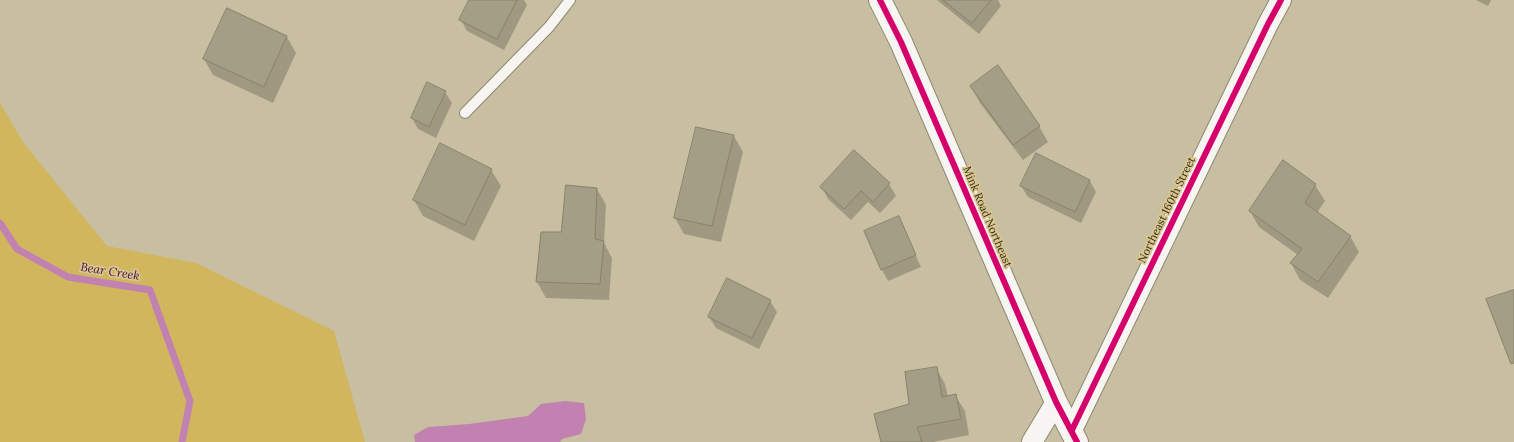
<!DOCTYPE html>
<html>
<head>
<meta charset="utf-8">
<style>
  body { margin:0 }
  canvas { display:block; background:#c8bea1 }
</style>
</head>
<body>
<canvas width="1514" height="442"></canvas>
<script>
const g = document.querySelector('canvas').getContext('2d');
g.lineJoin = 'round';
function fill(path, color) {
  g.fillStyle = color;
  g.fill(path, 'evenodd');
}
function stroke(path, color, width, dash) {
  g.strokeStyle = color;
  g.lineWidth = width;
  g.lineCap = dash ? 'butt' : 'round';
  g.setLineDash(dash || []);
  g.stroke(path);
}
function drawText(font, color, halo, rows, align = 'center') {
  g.font = font + ' Lora,serif';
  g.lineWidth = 3.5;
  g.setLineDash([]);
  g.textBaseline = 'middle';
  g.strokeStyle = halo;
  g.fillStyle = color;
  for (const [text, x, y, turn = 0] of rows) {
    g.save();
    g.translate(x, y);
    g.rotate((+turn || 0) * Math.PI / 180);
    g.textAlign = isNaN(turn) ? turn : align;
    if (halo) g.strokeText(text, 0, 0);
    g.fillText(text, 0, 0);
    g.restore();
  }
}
fill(new Path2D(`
  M0,103L23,142L107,246L196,263L334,331L365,442H0Z`), '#d1b65e');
fill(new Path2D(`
  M565,401L584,403L586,419L581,434L562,439L560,442H415L414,435L428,427L469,424L528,416L541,404Z`), '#c282b1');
fill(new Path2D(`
  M471,0H524L527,5L504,50L467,31L461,20Z
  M937,0H998L1001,6L979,34Z
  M1476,0H1491L1488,6Z
  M287,37L296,53L273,103L213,75L204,59Z
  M971,86L1039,126L1048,142L1023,160L980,103Z
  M445,92L452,103L436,138L418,129L412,118Z
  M734,136L743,152L721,242L684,234L675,218Z
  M854,152L889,184L896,196L880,213L868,202L851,220L828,199L822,187Z
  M491,170L501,186L474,241L423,216L414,200Z
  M1090,181L1096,192L1081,223L1028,197L1021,186Z
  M1315,185L1325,201L1317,213L1350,236L1359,252L1328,298L1300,280L1291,263L1298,255L1259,227L1250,211Z
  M597,189L606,205L604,243L612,258L609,300L546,298L537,282L542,233H561Z
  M898,217L921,267L888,281L882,270Z
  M770,301L777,312L759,349L716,328L709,317Z
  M936,368L945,384L948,397L955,395L965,411L969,435L933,442H882Z`), '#0003');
stroke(new Path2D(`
  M0,223L17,249L68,277L150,290L190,401L182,442`), '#c282b1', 7);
const building = new Path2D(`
  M469,0H517L497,39L459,20Z
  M943,0H991L972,23Z
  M227,8L287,36L264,87L203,59Z
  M998,65L1040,126L1013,145L970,86Z
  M427,82L446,91L429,127L411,118Z
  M696,127L734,135L712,226L674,218Z
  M440,143L492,169L465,225L413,200Z
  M854,150L890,183L873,202L861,191L844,209L820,187Z
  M1036,153L1090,180L1075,212L1020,186Z
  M1283,160L1316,184L1305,203L1351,236L1318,282L1290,263L1302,249L1249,211Z
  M566,185L597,188L595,239L604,241L600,284L536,282L541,232H561Z
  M899,216L916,255L881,270L864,231Z
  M727,278L771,300L752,338L708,317Z
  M1514,290V363L1511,364L1486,299Z
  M937,367L942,397L956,394L961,419L917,427L922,442H881L874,414L909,404L905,372Z`);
fill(building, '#a59e87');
stroke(building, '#89826a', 1);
const service = new Path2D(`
  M465,113L549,27L570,0`);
const minor = new Path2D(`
  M1072,430L1268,24L1281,0
  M1032,442L1056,402`);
const tertiary = new Path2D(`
  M880,0L901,42L1056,402L1077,442`);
stroke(service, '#8f8870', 12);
stroke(minor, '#8f8870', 22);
stroke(tertiary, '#8f8870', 24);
stroke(service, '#f7f5f1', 10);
stroke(minor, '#f7f5f1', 20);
stroke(tertiary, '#f7f5f1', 22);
stroke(new Path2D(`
  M880,0L901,42L1056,402L1077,442
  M1072,430L1268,24L1281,0`), '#d6006c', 6);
drawText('11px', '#322a15', '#d9c690', [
  ["Northeast 160th Street",1167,210,-64],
  ["Mink Road Northeast",987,217,67]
]);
drawText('italic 12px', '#460e42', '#d9c690', [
  ["Bear Creek",110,272,9]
]);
</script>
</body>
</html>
